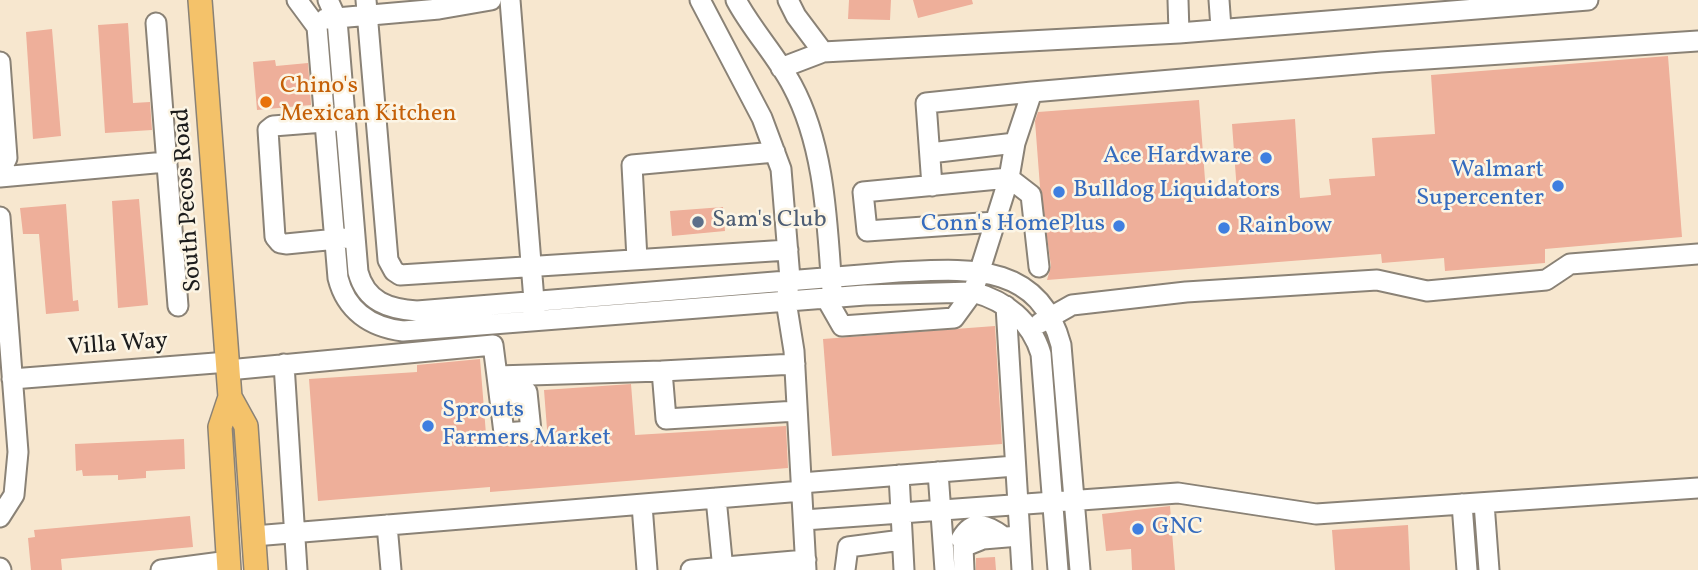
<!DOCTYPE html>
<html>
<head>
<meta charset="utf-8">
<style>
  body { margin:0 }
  canvas { display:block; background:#f7e7cf }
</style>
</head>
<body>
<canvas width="1698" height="570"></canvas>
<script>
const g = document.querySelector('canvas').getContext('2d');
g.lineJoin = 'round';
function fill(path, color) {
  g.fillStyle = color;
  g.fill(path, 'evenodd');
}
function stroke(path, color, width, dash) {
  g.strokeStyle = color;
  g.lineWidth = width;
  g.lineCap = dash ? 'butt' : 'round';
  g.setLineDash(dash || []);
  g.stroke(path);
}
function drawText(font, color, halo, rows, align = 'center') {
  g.font = font + ' Vollkorn,serif';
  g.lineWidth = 5;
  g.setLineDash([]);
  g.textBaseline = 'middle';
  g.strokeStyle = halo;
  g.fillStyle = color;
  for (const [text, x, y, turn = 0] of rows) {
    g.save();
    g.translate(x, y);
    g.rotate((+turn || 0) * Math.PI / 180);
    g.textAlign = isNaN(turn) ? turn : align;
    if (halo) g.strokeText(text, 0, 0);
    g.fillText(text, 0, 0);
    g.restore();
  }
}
fill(new Path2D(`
  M849,0H891L890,20L848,19Z
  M913,0H972L973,4L918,18Z
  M128,23L133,103L150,102L152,130L105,133L98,25Z
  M52,29L61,136L33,139L26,32Z
  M1668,56L1682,237L1545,249V263L1445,271L1444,258L1382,263L1381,254L1047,280L1051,266L1040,187L1035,121L1038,112L1199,100L1206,193L1237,192L1232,124L1295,119L1300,198L1331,195L1329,179L1375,176L1372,138L1435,134L1431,75Z
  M275,60L276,66L308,63L311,105L257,110L253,62Z
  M139,199L148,305L118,308L112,201Z
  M66,204L73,301L78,300L79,311L46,314L39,234H23L20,208Z
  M723,207L725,231L672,236L670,211Z
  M995,326L1002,444L832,456L823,339Z
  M480,359L487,447L548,442L544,390L631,384L635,435L786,426L788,468L490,492V487L318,501L309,379L417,372V365Z
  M184,439L185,469L146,471V478L118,480V475L83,476L82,470L76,471L75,444Z
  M1170,506L1175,570H1132L1131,549L1106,551L1102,514Z
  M190,516L193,547L61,559L62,570H31L28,538L35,537L34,530Z
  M1408,525L1410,570H1335L1332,530Z
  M995,557L996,570H976V558Z`), '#eeaf9a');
const minor = new Path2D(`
  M297,0L317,27L338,278C346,310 370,327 403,331L865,295L973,292C1006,301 1031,321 1041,354L1058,570
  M328,0L337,20L358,272C366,302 389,309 417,311L898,272C967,269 1039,261 1061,345L1080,570
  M366,0L388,260L394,271L400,275L788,250
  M510,0L535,313
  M700,0L762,118L781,169L790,279L786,301L794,351L806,570
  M736,0C752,30 776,55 792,85C825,146 827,222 832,290
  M788,0L796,16L823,52
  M1178,0L1179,33
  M1219,0L1221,28
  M325,19L439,9L491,0
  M156,23L178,306
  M0,62L7,158L0,172
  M781,68L823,52L1179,33L1588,0
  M337,121L273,126L268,130L275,237L280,243L286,244L347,238
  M930,153L1015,143
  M0,177L166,162
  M932,186L926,103L1032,92
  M0,217L18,452L14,495L0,517
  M995,222L867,231L863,192L1009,178L1031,195L1039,267
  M637,259L632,165L775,152
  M826,298L842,326L954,318L973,292L1009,178L1015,143L1032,92L1381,62L1698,41
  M1006,306L1022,570
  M1040,323L1072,305L1186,292L1377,280L1427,291L1546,280L1570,264L1698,254
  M284,364L297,570
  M795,364L662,371L666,419L797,411
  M228,370L493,345L497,376
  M12,379L228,362
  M500,395L527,392L531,431L504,433L497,376L662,371
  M938,472L945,570
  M899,475L904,570
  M801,483L1015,466
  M716,498L723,570
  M1484,503L1489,570
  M1462,504L1467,570
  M642,505L647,570
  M804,520L1178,493L1316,514L1698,488
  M387,525L391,570
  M254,536L802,491
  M961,539C973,518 988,525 1004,537
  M0,568L1,570
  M161,570L229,561
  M691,570L806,560
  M845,570L848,547L902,540
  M964,570L963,547L983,539L1019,536`);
const major = new Path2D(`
  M200,0L230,397L220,427L229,570
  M230,397L246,426L256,570`);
stroke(minor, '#8a8276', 23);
stroke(major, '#8a8276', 26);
stroke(minor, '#fff', 19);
stroke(major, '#f4c26a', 23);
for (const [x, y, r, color] of [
  [266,102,7,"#e8710a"],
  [1266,158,7,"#3f7fe0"],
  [1558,186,7,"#3f7fe0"],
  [1059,192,7,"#3f7fe0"],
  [698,222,7,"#5c6f8a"],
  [1119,226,7,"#3f7fe0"],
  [1224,228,7,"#3f7fe0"],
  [428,426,7,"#3f7fe0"],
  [1138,529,7,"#3f7fe0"]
]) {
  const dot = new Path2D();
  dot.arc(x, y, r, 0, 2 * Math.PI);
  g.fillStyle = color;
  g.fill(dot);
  stroke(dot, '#fcf5e5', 2.5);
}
drawText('24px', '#c56008', '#fcf5e5', [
  ["Chino's",280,88],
  ["Mexican Kitchen",280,116]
], 'left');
drawText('24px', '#366cbe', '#fcf5e5', [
  ["Ace Hardware",1252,158,"right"],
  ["Walmart",1544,172,"right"],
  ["Supercenter",1544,200,"right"],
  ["Bulldog Liquidators",1073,192],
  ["Conn's HomePlus",1105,226,"right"],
  ["Rainbow",1238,228],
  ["Sprouts",442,412],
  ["Farmers Market",442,440],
  ["GNC",1152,529]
], 'left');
drawText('24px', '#1c1c1c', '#fcf5e5', [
  ["South Pecos Road",189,200,-94],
  ["Villa Way",118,346,-4]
]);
drawText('24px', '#4e5e75', '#fcf5e5', [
  ["Sam's Club",712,222]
], 'left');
</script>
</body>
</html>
